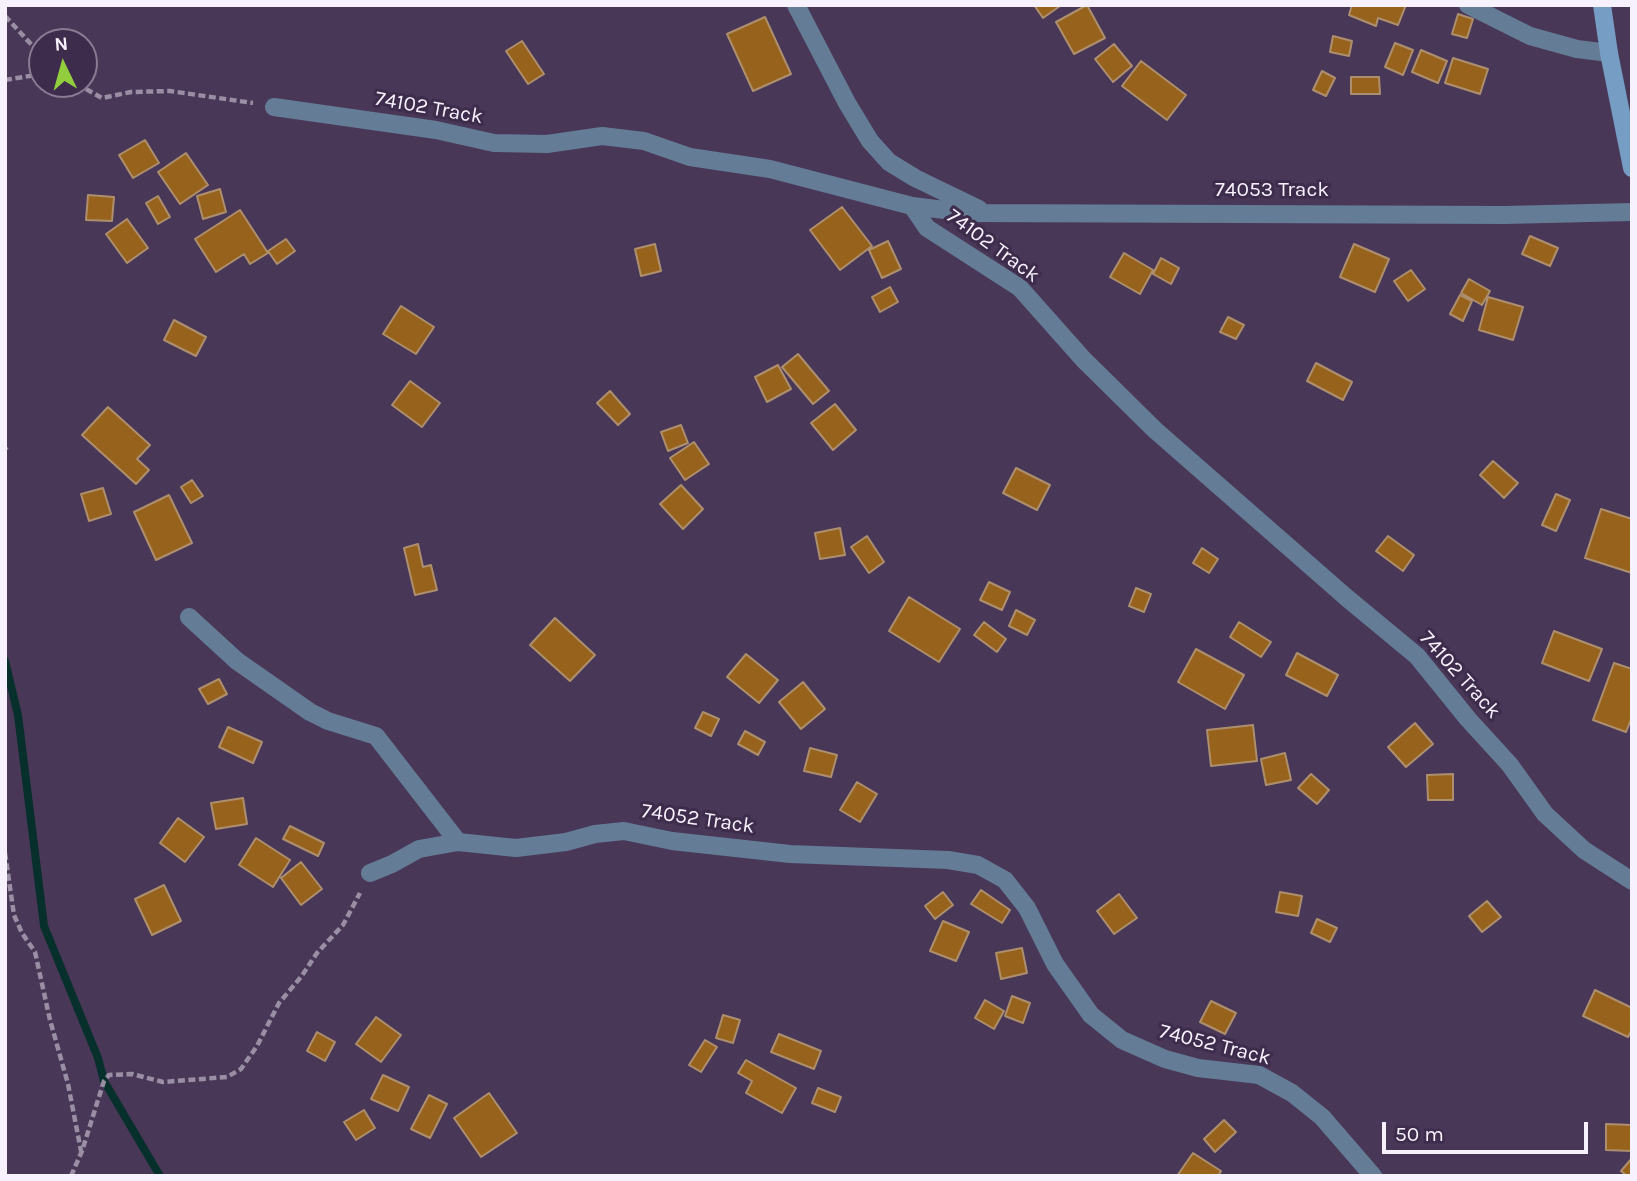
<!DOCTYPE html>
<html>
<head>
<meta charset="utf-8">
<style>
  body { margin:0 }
  #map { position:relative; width:1637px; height:1181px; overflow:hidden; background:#493757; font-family:Karla,sans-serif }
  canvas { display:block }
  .frame { position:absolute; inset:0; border:7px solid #f7f1fd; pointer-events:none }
  .north { position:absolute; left:28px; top:28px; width:70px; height:70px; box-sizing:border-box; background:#3e2c4c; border:2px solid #887b93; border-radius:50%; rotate:355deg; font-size:19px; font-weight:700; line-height:28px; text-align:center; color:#f7f1fd }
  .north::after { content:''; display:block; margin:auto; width:24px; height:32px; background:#92cd3e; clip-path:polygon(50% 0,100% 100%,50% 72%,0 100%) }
  .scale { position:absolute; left:1382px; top:1122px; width:206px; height:32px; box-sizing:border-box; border:4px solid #f7f1fd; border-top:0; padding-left:9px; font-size:21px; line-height:24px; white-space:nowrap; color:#f7f1fd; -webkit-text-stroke:5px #3e2c4c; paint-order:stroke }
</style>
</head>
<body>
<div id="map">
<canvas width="1637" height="1181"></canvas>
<div class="frame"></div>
<div class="north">N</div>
<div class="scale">50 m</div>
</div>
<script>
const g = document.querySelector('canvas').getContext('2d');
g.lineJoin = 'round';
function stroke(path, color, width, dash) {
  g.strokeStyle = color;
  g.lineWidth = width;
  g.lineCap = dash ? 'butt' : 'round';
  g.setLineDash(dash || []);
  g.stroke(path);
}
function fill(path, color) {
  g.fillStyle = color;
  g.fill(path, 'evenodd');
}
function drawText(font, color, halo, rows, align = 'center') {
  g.font = font + ' Karla,sans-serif';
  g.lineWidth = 6;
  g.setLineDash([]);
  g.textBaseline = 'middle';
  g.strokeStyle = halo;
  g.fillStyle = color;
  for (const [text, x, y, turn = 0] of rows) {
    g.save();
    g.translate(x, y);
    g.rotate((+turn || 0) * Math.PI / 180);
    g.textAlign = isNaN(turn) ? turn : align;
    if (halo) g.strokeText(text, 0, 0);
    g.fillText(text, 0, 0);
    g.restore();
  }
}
stroke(new Path2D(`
  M5,661L18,715L44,926L98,1058L104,1081L160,1176`), '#072f2c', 8);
const building = new Path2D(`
  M1034,5H1059L1060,6L1043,18Z
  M1087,5L1105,38L1074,54L1056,22Z
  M1352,5H1406L1398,25L1378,18L1376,26L1349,15Z
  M1458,14L1473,19L1467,38L1452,34Z
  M765,17L791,74L753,91L727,34Z
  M1333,36L1352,41L1349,56L1330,52Z
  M522,41L544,74L528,84L506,51Z
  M1395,43L1413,50L1403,75L1385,67Z
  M1114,44L1132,66L1113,82L1095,59Z
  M1421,50L1447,61L1438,83L1412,72Z
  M1453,58L1488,69L1480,94L1445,83Z
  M1141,61L1186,95L1167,120L1122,86Z
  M1322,71L1335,78L1326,96L1313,90Z
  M1351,77H1379L1380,94H1351Z
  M145,140L159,163L133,178L119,155Z
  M186,153L208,185L180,204L158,172Z
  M220,189L226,212L203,219L197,196Z
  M88,195L114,197L112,221L86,220Z
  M158,196L170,217L158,224L146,203Z
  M842,207L872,246L840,270L810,230Z
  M240,210L268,253L250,264L244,254L216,272L195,239Z
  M127,219L148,248L127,263L106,234Z
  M1530,236L1558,248L1550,266L1522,254Z
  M286,239L295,251L277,264L268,251Z
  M888,241L901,269L882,278L869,250Z
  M655,244L661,271L641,276L635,249Z
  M1354,244L1389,259L1375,292L1340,277Z
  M1124,253L1153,270L1140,294L1110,277Z
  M1161,258L1179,268L1171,284L1153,274Z
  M1411,270L1425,289L1408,301L1394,281Z
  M1469,279L1490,291L1482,305L1461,293Z
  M890,287L898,302L880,312L872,297Z
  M1460,295L1472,301L1463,321L1450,314Z
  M1488,297L1523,307L1513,340L1479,330Z
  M401,306L434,327L416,354L383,334Z
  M1228,317L1244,325L1236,339L1220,332Z
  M174,320L206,337L196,356L164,340Z
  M798,354L829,391L813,404L782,367Z
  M1316,363L1352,382L1343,400L1307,381Z
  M778,365L791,389L767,402L755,377Z
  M410,381L440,403L422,427L392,405Z
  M610,391L630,414L618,425L597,403Z
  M835,404L856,430L833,450L811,423Z
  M108,407L150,445L137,459L149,470L136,484L82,435Z
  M681,425L688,443L668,451L661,432Z
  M694,442L709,464L685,480L670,458Z
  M1493,461L1518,483L1504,498L1480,475Z
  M1016,468L1050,485L1037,510L1003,493Z
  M192,480L203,496L191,503L181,487Z
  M681,485L703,509L683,529L660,504Z
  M103,488L111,514L89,521L81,494Z
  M1556,494L1570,500L1556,531L1542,525Z
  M169,495L192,543L156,560L134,512Z
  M1601,509L1632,519V573L1585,558Z
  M840,528L845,555L820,559L815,533Z
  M867,536L884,562L869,573L851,547Z
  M1388,536L1414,555L1403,571L1376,551Z
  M418,544L423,567L431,565L437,590L415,595L404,548Z
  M1202,548L1218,559L1209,573L1193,563Z
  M989,582L1010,592L1002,610L980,600Z
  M1136,588L1151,594L1144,612L1129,606Z
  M909,597L960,629L939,662L889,631Z
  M1016,610L1035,620L1027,635L1009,626Z
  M555,618L595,655L570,681L530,645Z
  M984,622L1006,639L997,652L974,635Z
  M1239,622L1271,642L1261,657L1230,637Z
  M1554,631L1602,649L1589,681L1542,663Z
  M1196,649L1244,675L1225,709L1178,682Z
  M1297,653L1338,675L1327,696L1286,675Z
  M746,654L778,680L759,703L727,677Z
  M1614,663L1632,669V717L1626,732L1593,720Z
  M219,679L227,694L208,704L199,689Z
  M803,682L825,709L801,729L779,702Z
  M703,712L719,719L711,736L695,728Z
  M1415,723L1433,744L1406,767L1388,747Z
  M1253,725L1257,761L1211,766L1207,730Z
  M228,727L262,742L253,763L219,747Z
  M745,731L765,742L758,755L738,744Z
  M810,748L837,755L831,777L804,771Z
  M1285,753L1291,780L1266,785L1261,759Z
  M1311,774L1329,790L1317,804L1298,788Z
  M1453,774V800H1428L1427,775Z
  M857,782L877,794L860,822L840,810Z
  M243,798L247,824L216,829L211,803Z
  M178,818L204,837L185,862L160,843Z
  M290,826L324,843L318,856L283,839Z
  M256,838L290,860L273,887L239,865Z
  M301,862L322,889L301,905L281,878Z
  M164,885L181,921L152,935L135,899Z
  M981,890L1010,910L1002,923L971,904Z
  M943,892L953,905L935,919L925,906Z
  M1280,892L1302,896L1298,916L1276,912Z
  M1119,894L1137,918L1114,934L1097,911Z
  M1487,901L1501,917L1482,932L1469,916Z
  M1317,919L1337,928L1330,942L1311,933Z
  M943,921L969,932L956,961L930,951Z
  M1022,948L1027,973L1001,979L996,953Z
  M1595,990L1632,1008V1030L1628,1037L1583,1016Z
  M1012,996L1030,1003L1023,1023L1005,1016Z
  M985,1000L1004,1011L994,1029L975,1018Z
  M1211,1001L1236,1013L1225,1034L1200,1022Z
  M723,1015L740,1020L733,1043L716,1038Z
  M376,1017L401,1035L381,1062L356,1044Z
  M317,1032L335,1042L325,1061L307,1051Z
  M779,1034L821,1051L814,1069L771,1052Z
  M705,1040L717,1047L701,1072L689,1065Z
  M746,1060L796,1088L782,1113L746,1093L752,1081L738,1073Z
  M383,1075L409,1087L398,1111L371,1099Z
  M818,1088L841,1097L835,1112L812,1103Z
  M489,1093L517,1133L481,1157L454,1118Z
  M429,1095L447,1104L430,1138L411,1129Z
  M364,1110L375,1128L356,1140L344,1122Z
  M1224,1120L1236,1132L1215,1152L1204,1139Z
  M1606,1124L1632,1125V1151L1606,1150Z
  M1193,1153L1221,1171L1218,1176H1177Z
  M1632,1158V1176H1627L1621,1171Z`);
fill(building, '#97631c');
stroke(building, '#ad8f6e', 2);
stroke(new Path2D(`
  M5,16L42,56
  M5,80L42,74
  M77,84L102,98L131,92L170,91L253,103
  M5,448L7,450
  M5,853L14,915L22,933L35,952L50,1020L68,1084L81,1151
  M71,1176L82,1151L104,1081L109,1075L132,1074L163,1082L227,1077L241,1069L257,1046L279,1003L301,977L317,953L343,925L360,893`), '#9a8ea4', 4.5, [7, 3.5]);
stroke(new Path2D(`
  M796,5L847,103L870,141L889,162L915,178L979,209
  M1468,5L1530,36L1577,49L1609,53
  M274,107L436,130L494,143L547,144L602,136L644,141L690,157L770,169L912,206L969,213L1505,215L1632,212
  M912,206L927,228L1020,288L1083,359L1155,430L1347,598L1417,656L1468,719L1510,765L1545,814L1584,850L1632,881
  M189,617L237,661L310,712L328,721L376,736L458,842
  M370,873L392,864L419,849L458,842L516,848L566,842L595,834L624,831L672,841L790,854L948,860L978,865L1005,880L1027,908L1055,964L1091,1015L1122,1040L1165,1059L1198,1068L1259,1075L1292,1093L1322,1117L1373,1176`), '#647c95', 18);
stroke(new Path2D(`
  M1602,5L1609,53L1632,168`), '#769dc4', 18);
drawText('21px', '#f7f1fd', '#3e2c4c', [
  ["74102 Track",429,108,10],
  ["74053 Track",1272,190],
  ["74102 Track",993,246,36],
  ["74102 Track",1460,675,48],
  ["74052 Track",698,819,8],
  ["74052 Track",1215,1045,14]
]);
</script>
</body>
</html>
